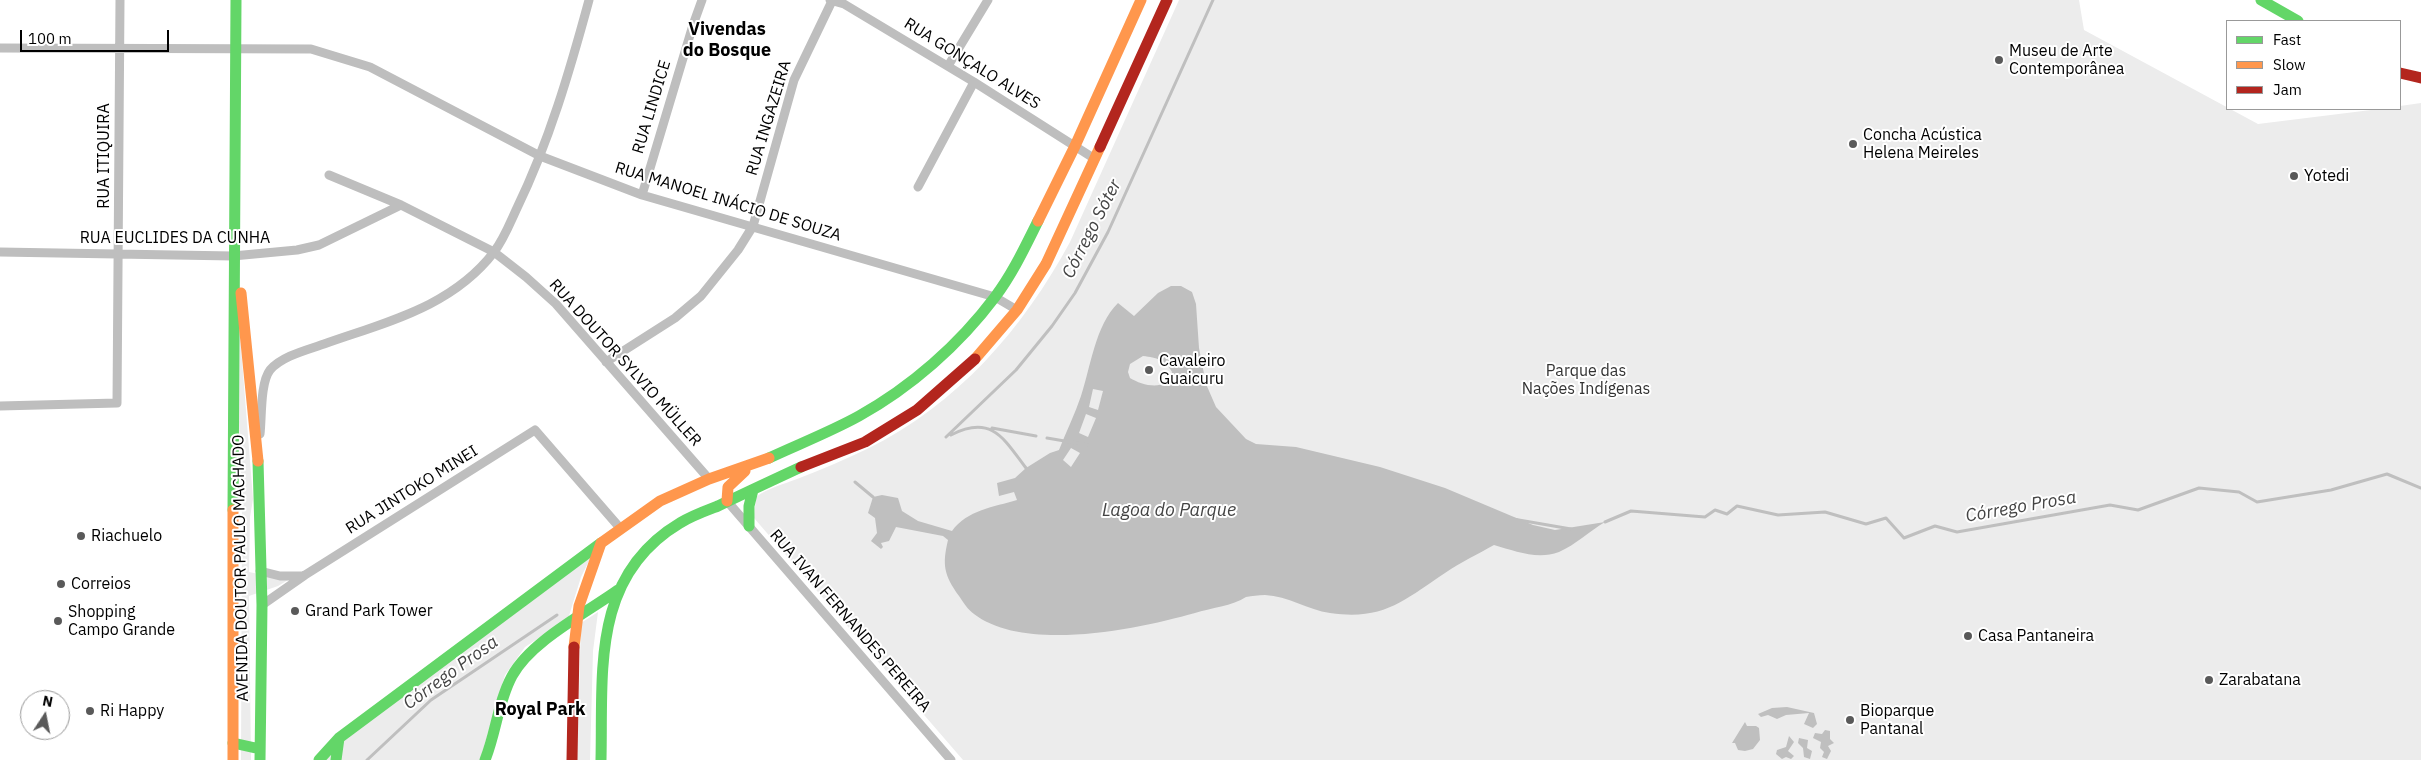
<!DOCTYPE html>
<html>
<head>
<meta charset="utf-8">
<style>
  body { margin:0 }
  #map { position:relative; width:2421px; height:760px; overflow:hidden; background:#fff; font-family:"IBM Plex Sans",sans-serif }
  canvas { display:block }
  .legend { position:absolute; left:2226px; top:20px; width:175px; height:90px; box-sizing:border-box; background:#fff; border:1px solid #999; margin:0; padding:6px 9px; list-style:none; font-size:15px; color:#000 }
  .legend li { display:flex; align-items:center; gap:10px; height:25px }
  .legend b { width:25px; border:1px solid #999 }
  .north { position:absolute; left:20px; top:690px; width:50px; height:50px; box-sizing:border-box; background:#fff; border:1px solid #999; border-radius:50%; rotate:11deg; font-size:14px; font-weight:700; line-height:20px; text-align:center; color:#000 }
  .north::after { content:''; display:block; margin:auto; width:18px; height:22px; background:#595959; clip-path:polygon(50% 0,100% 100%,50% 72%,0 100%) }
  .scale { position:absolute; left:20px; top:30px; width:149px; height:22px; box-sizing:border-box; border:2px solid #000; border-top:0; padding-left:6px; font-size:15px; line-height:18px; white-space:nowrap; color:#000; -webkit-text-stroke:4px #fff; paint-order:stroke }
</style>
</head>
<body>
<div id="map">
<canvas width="2421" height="760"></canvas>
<ul class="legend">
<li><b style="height:6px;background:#63d668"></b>Fast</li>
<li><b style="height:6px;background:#ff974d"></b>Slow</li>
<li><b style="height:6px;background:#b3261e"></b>Jam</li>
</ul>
<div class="north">N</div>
<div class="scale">100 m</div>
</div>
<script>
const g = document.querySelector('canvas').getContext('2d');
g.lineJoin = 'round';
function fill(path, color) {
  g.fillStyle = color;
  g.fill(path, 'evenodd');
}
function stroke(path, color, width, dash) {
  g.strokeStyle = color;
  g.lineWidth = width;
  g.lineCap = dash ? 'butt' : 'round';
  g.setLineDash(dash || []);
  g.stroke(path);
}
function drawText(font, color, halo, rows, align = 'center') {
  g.font = font + ' "IBM Plex Sans",sans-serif';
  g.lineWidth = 4;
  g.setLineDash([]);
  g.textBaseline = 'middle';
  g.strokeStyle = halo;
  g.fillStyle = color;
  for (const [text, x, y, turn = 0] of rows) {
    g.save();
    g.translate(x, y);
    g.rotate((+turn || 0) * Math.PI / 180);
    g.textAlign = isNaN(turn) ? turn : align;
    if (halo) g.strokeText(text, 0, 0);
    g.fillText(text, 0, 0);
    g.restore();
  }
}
fill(new Path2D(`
  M1179,0H2079L2084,30L2258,124L2379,109H2400V106L2421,103V760H963L754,518L756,497C768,488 784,484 797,479C821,470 844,460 867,449C957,405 1023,329 1070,242Z
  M234,259L253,499L250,517L249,572L288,580L278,586L249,596L251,760H241L242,518Z
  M591,557L581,577L568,619L525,647L505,675L480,760H324L348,737Z
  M598,612L593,651L590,760H577L581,623Z`), '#ececec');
fill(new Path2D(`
  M1171,286H1181L1192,292L1196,304L1199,348L1206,384L1216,407L1246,439L1256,444L1296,447L1380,467L1445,488L1533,525L1555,530L1605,522C1590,531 1575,545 1559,552C1537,560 1515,551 1494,545C1478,554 1461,562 1445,573C1404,600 1384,621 1330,613C1308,610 1288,596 1265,595C1258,595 1252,596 1246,597C1233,606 1210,608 1195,613C1138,629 1025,653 974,614C968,610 963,602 959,596C944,575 942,565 948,540L943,536L896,527L889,541L881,543L883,547L881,549L871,541L877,533L875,518L868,513L873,497L882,495L898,498L902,511L918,521L952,531C967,510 994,507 1017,500L1014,492L999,496L997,483L1015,478L1026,468L1050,453L1059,450C1066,432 1075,414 1081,396C1091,366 1095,326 1118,303L1134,316L1158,293ZM1143,356C1157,358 1165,359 1172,372C1168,392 1143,386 1130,378L1128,372L1130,364ZM1093,389L1103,391L1098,410L1089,407ZM1086,414L1096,418L1088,437L1079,433ZM1071,448L1080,453L1071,467L1063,460Z
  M1787,707L1814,713L1817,724L1813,728L1804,724L1809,713L1786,715L1777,719L1768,715L1761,717L1758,714L1772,708Z
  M1745,722L1747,726H1756L1759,728L1760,740L1753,749L1745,751L1738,750L1735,743H1732Z
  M1825,730L1830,731V739L1834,743L1828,746L1831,751L1827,759L1822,757L1824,752L1820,748L1821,742L1813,738L1815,733L1822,734Z
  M1789,736L1794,742L1788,751L1794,756L1791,759L1786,757L1782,759L1776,754L1777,750L1786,747Z
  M1799,738L1808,740L1807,748L1812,751L1810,759L1804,757L1803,748L1798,743Z`), '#bfbfbf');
stroke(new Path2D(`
  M992,428L1036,436
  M951,435C992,414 1004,439 1026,468
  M946,437L1016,370L1052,326L1075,293L1108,232L1213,0
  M1047,438L1088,445
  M855,482L873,497
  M1513,519L1571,529
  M1605,522L1631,511L1705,517L1715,510L1727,514L1737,506L1778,515L1825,512L1866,524L1886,518L1904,538L1935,526L1957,532L2110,505L2138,510L2199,488L2239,492L2257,502L2331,490L2387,474L2421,488
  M367,760L431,700L557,615`), '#bfbfbf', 3);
stroke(new Path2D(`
  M830,0L844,4L974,82L1095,159
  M0,48L311,49L370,67L540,156L642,195L995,297L1017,310
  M948,66L988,0
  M329,175L401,205L494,252L526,277L556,304L709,479
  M918,187L974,82
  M642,195L693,25L702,0
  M0,252L233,256L297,250L319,245L401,205
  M606,362L675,318L701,296L738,250L753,226L794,80L832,1
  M0,406L117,403L120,0
  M260,434C262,418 260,383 270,370C282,356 307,350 324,344C386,322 452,307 494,252C504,239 510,223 517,208C549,142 570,70 589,0
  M727,501L951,760
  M260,571L280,576H302
  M262,605L305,575L535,430L620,528`), '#bebebe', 9);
stroke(new Path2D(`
  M2261,0L2298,21
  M769,458C799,444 830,432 859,416C911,387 959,345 995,297C1013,273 1025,247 1038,221
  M258,461L262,605L260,760
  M233,510L236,0
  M749,526V506L753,490
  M233,743L260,749
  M319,760L339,738L601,543
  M336,760L339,738
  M485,760C496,733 498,702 512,676C531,641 586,613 618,590
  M601,760C603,671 591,576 680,523C691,516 705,511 718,506C745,493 773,480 801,467`), '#63d668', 11);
stroke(new Path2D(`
  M1038,221L1075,146L1141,0
  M241,293L258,461
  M975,359L1017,310L1046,264L1100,147
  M727,501L728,487L745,471
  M233,510V760
  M574,647L579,606L601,543L660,501L709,479L769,458`), '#ff974d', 11);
stroke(new Path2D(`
  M2400,73L2421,78
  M1100,147L1167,0
  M801,467L865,442L917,410L975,359
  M572,760L574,647`), '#b3261e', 11);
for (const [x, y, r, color] of [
  [1999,60,5,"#595959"],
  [1853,144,5,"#595959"],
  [2294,176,5,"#595959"],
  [1149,370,5,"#595959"],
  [81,536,5,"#595959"],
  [61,584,5,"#595959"],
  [295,611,5,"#595959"],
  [58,621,5,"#595959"],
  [1968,636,5,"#595959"],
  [2209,680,5,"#595959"],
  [90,711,5,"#595959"],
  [1850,720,5,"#595959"]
]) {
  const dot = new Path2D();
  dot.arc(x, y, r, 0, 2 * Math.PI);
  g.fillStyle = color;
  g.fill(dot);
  stroke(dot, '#fff', 2);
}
drawText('16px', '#000', '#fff', [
  ["Museu de Arte",2009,51],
  ["Contemporânea",2009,69],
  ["Concha Acústica",1863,135],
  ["Helena Meireles",1863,153],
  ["Yotedi",2304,176],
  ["Cavaleiro",1159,361],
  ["Guaicuru",1159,379],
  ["Riachuelo",91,536],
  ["Correios",71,584],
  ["Grand Park Tower",305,611],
  ["Shopping",68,612],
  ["Campo Grande",68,630],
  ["Casa Pantaneira",1978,636],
  ["Zarabatana",2219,680],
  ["Ri Happy",100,711],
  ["Bioparque",1860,711],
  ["Pantanal",1860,729]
], 'left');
drawText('16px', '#000', '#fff', [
  ["RUA GONÇALO ALVES",972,64,32],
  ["RUA LINDICE",652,107,-73],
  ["RUA INGAZEIRA",769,118,-73],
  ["RUA ITIQUIRA",104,156,-90],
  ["RUA MANOEL INÁCIO DE SOUZA",728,202,17],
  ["RUA EUCLIDES DA CUNHA",175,238],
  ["RUA DOUTOR SYLVIO MÜLLER",625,363,48],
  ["RUA JINTOKO MINEI",412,490,-32],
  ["AVENIDA DOUTOR PAULO MACHADO",241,568,-91],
  ["RUA IVAN FERNANDES PEREIRA",850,621,49]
]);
drawText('16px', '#333', '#fff', [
  ["Parque das",1586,371],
  ["Nações Indígenas",1586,389]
]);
drawText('bold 18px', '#000', '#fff', [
  ["Vivendas",727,30],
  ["do Bosque",727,51],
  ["Royal Park",540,710]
]);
drawText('italic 18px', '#444', '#fff', [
  ["Córrego Sóter",1092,229,-63],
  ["Córrego Prosa",2021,507,-10],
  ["Lagoa do Parque",1169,511],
  ["Córrego Prosa",451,673,-36]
]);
</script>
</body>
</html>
